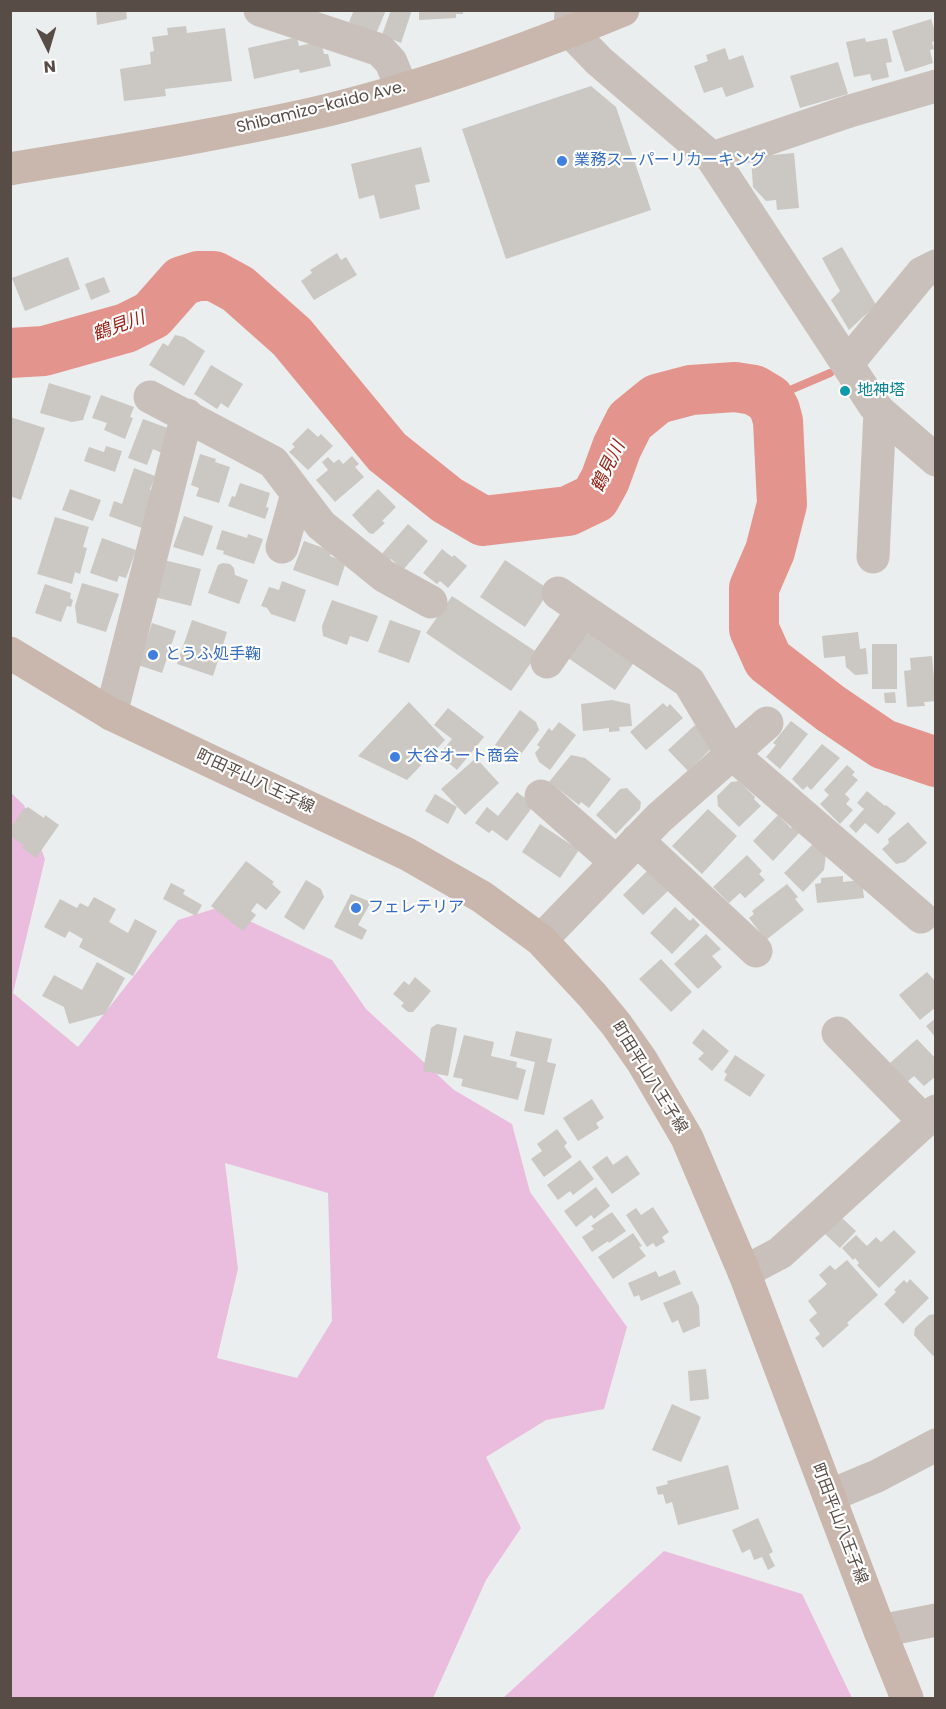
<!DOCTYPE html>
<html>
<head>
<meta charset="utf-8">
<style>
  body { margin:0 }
  #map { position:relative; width:946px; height:1709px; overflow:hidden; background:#ebeeee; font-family:Poppins,sans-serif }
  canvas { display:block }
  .frame { position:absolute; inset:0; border:12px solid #574c46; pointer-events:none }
  .north { position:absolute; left:18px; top:18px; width:60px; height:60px; -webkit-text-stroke:4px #fff; paint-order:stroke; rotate:175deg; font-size:16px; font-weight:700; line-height:24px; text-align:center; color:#574c46 }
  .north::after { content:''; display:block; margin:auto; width:21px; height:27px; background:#574c46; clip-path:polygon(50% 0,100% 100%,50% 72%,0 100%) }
</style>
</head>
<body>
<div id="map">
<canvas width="946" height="1709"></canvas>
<div class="frame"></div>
<div class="north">N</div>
</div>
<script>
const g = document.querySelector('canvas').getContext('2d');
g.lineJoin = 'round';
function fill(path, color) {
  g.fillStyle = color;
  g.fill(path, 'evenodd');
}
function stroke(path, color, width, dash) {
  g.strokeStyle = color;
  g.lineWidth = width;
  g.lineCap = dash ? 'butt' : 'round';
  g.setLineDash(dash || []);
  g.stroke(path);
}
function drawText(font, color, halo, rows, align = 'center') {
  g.font = font + ' Poppins,"Noto Sans JP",sans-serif';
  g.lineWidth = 4.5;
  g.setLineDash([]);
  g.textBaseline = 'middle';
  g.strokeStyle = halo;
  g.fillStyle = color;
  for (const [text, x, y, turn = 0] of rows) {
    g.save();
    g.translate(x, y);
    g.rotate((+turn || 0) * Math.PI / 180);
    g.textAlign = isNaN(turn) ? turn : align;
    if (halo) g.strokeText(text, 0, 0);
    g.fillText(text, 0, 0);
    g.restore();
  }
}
fill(new Path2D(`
  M10,792L24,805L45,859L13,993L78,1047L178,920L220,907L332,960L366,1009L454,1090L512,1124L530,1192L627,1327L604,1409L546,1420L486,1457L521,1528L486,1580L433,1698H11ZM225,1163L328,1193L332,1321L297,1378L217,1358L238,1269Z
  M664,1551L802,1594L852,1698H503Z`), '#eabcdd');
stroke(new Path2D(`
  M769,399L830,373`), '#e3948c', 8);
stroke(new Path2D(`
  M10,353L44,351L126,328L152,315L182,281L198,276H214L238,289L292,337L387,452L447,500L483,521L568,511L595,498L605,480L617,447L630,421L657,399L691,390L735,387L754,390L769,399L775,410L778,421L782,504L770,551L754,588V629L768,660L830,708L883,744L936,762`), '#e3948c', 50);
fill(new Path2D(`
  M96,10H126L127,19L97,25Z
  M354,10H386L376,34L349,22Z
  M391,10H412L401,43L382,35Z
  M419,10H463V14H456V18L419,20Z
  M931,19L936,34V41L932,42L934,49L930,50L933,63L905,72L892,31Z
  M186,26L187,33L225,28L232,81L165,89L166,96L124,101L120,69L151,64L150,52L154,51L152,37L168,35L167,28Z
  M297,37L299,46L321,41L324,54H328L331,66L300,73L299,69L254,79L248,48Z
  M865,38L866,42L887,38L892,62L886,63L889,77L872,81L870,74L854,77L846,42Z
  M725,48L729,60L743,55L754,87L726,97L722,87L704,93L694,66L708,61L706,55Z
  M838,62L848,94L800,108L790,76Z
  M591,86L616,107L651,210L506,259L462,129Z
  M421,147L430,182L415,185L420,209L380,219L374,195L359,199L351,164Z
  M794,153L799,208L777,210L776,200L766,201L753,187L751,157Z
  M842,247L876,305L849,330L831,300L840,291L822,258Z
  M337,253L341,260L346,257L357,275L314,300L301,281L312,273L310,270Z
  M68,257L80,289L25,311L12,278Z
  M104,277L110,292L91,300L85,284Z
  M175,335L184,337L205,351L184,386L149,365L163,343L168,346Z
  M211,365L243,384L228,408L221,403L217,409L194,394Z
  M49,383L91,396L83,420L72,422L40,413Z
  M101,395L134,407L130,417L133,418L125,439L104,430L107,423L92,418Z
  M10,417L45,428L21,500L10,496Z
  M143,419L173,430L164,454L153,449L147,465L128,458Z
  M308,428L318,437L321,434L333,446L308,470L289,452L295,447L292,444Z
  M106,446L122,451L115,472L84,461L89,447L104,452Z
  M200,454L216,459L215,462L230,467L219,503L196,496L199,488L191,485Z
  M352,456L359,464L355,467L364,477L335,502L316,480L328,470L322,462L328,457L334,463L339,459L343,464Z
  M134,468L155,476L150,490L155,492L142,528L109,516L114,501L122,504Z
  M240,483L270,493L266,507L269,508L265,519L228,506L232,496L235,497Z
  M70,489L101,500L93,521L62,510Z
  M378,489L396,507L382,521L385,523L373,534L369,533L352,515Z
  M184,516L213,526L203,556L173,547Z
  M55,517L89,527L83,547L87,548L80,574L75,572L72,584L37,574Z
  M408,524L428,541L403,570L391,559L388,563L380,556Z
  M222,530L247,538L248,534L263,539L254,564L223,554L224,551L216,549Z
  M102,538L136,550L126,578L119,576L117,582L90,573Z
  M304,541L332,551L330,556L346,562L338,586L293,570Z
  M442,549L452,557L454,555L467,566L448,588L440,581L437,584L423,573Z
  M164,560L201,569L191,606L154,597Z
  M505,560L550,590L525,627L480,597Z
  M223,563L230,564L234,568L235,575L248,580L239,604L208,593L218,565Z
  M282,581L306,590L295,622L271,614L267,608L261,606L269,587L279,590Z
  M82,583L119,594L106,632L77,623L75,606Z
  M45,584L71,593L70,598L73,600L71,607L67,606L61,622L35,613Z
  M452,596L538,653L511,691L426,633Z
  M332,600L378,616L368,642L350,636L347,645L323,636L322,626Z
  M192,620L227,632L213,676L177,664Z
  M390,620L421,631L409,663L378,652Z
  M152,623L176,631L162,673L138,665Z
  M585,627L635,661L615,690L565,656Z
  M858,632L860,649L866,648L868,674L855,675L846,667L845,656L824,658L822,636Z
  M872,644H897V689H872Z
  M932,656L936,701L924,702L925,706L907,707L904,671L911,670L910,658Z
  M895,692L896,703H885L884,693Z
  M612,700L630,704L632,726L619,727L620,731L609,732V728L583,731L581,704Z
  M409,702L445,740L407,780L358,756Z
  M663,703L667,707L670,704L683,718L646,750L630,732Z
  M448,708L484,737L457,770L439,755L452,739L434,725Z
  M520,710L536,722L539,730L518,758L513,754L511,757L495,745Z
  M791,721L808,734L780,769L766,757L776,745L773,743Z
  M559,722L576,735L550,770L539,762L535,753L540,747L537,745L549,728L552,731Z
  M695,725L715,745L688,771L668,750Z
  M822,744L840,758L811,790L807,786L803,790L792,779Z
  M571,755L585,758L611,779L589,808L581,802L579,805L549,782Z
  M476,758L499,783L465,815L441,789Z
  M847,765L855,772L852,775L858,780L845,794L850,799L846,804L853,810L840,824L820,804L829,795L824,790Z
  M739,781L755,797L754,799L761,806L739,827L718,806L717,796L731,782Z
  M627,788L641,802L640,809L616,834L596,815L620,789Z
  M867,791L885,806L886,805L896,813L878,834L865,823L856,833L849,826L864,809L857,803Z
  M517,792L534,805L507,841L492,830L489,833L475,823L487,807L498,816Z
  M435,794L457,807L448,824L425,811Z
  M28,807L44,818L45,815L59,825L36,858L22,848L24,845L10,836V829L23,810Z
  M708,809L737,836L702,874L672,846Z
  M778,815L791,828L794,825L801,831L773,861L753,841Z
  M908,822L927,843L905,862L896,864L882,849L889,843L888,839Z
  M540,824L579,850L560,878L522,852Z
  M814,843L826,855L824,870L803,892L784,873Z
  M747,855L762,871L759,874L765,880L745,898L740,893L729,903L713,887Z
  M246,861L274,882L272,884L281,892L266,910L257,903L251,911L256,915L243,931L211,906Z
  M648,870L668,891L643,915L623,895Z
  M843,876V882L862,880L864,898L817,903L815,884L821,883V878Z
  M306,880L321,889L324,897L304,930L284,917Z
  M171,883L185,890L183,894L202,905L196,916L163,899Z
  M787,884L798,897L795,899L804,910L766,940L749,918L754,914L752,911Z
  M351,894L371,902L358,925L367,930L362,940L334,927Z
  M94,897L116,909L109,922L128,933L135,919L157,931L133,976L79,947L83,939L69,931L65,938L44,927L60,899L77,908L80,903L88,907Z
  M675,907L690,921L693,918L700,925L672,954L650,933Z
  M706,934L721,949L712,956L722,967L698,989L674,964Z
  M661,959L692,992L671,1012L639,979Z
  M97,962L125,978L105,1014L69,1024L64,1007L42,996L54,975L82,990Z
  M927,972L936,982V1007L920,1020L899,995Z
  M415,977L431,991L413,1012H408L401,1006L404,1003L393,994L404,981L409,985Z
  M936,1018V1038L926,1026Z
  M437,1024L457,1028L448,1076L423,1071L431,1028Z
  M703,1029L729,1051L712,1071L698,1059L704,1053L692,1043Z
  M516,1031L552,1039L547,1062L556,1064L544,1115L524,1111L535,1062L510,1056Z
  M464,1035L494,1042L491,1056L517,1062L516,1067L526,1070L518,1100L461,1086L463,1079L453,1077Z
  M917,1039L936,1059V1076L924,1086L914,1076L907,1082L890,1063Z
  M735,1055L765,1075L750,1097L724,1080L727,1074L724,1072Z
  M592,1099L604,1118L596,1123L599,1128L578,1141L563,1118Z
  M557,1129L567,1143L564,1146L572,1157L544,1177L531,1159L542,1151L537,1144Z
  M627,1155L640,1174L612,1194L592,1167L607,1156L613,1165Z
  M580,1160L594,1179L573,1195L570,1191L558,1200L547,1185Z
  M596,1187L610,1206L594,1219L591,1215L576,1227L564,1211Z
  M653,1207L669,1232L662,1237L665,1242L656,1247L653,1243L647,1247L626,1215L636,1208L641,1215Z
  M612,1212L626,1231L609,1243L608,1241L592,1252L582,1237L594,1229L591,1226Z
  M841,1217L856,1231L840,1248L825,1234Z
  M894,1230L916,1252L879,1288L857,1265L859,1263L855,1258L853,1260L842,1248L856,1235L867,1246L876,1237L881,1242Z
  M633,1233L642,1246L639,1247L646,1256L613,1279L598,1257Z
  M847,1260L878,1295L847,1323L849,1325L823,1348L815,1338L820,1334L809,1320L817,1313L808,1301L827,1284L819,1275L830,1265L835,1270Z
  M675,1270L681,1284L641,1301L639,1295L634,1297L628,1283L656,1271L659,1277Z
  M910,1279L929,1298L903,1324L884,1304L896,1292L894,1290L904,1280L907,1283Z
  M692,1291L699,1306L700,1326L683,1333L678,1320L672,1323L663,1303Z
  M936,1314V1354L933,1356L914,1335L915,1328L929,1315Z
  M706,1369L709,1399L690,1401L688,1371Z
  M672,1404L701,1417L681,1462L652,1450Z
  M728,1465L739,1509L678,1525L672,1502L666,1504L663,1494L658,1495L656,1487L668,1484L667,1481Z
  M758,1518L773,1552L769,1554L775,1566L768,1570L762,1557L754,1560L750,1549L742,1553L732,1530Z`), '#cbc7c3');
stroke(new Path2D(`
  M260,10L380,50L391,62L402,89
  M571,10L570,31L599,61L712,158L874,405L880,412L936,460
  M712,158L850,111L936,86
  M847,364L922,273L936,266
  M150,397L273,462L321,525L384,576L431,602
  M282,547L297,494
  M873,557L880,412
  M558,593L689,682L731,753L921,917
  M547,662L583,610
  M111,714L187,415
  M541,796L616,862
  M637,840L756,951
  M541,940L659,818L767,723
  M838,1033L924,1121
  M744,1272L780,1253L936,1111
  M829,1496L877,1476L936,1445
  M880,1631L936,1620`), '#cac0bb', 33);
stroke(new Path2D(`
  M10,169C111,152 212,136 311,114C416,90 523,51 623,10
  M10,653L111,714L407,854L482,897L541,940L592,995L616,1024L642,1061L687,1138L744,1272L880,1631L907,1698`), '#c9b7ad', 33);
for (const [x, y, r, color] of [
  [562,161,6,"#3f7fe0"],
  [845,391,6,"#0f9aa8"],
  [153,655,6,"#3f7fe0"],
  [395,757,6,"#3f7fe0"],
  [356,908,6,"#3f7fe0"]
]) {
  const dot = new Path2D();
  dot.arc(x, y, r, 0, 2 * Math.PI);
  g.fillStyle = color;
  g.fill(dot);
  stroke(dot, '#fff', 2);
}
drawText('16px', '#574c46', '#fff', [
  ["Shibamizo-kaido Ave.",321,108,-14],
  ["町田平山八王子線",255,782,25],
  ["町田平山八王子線",649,1078,58],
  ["町田平山八王子線",839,1524,69]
]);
drawText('16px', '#366cbe', '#fff', [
  ["業務スーパーリカーキング",574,161],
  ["とうふ処手鞠",165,655],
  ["大谷オート商会",407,757],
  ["フェレテリア",368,908]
], 'left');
drawText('16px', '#0d838f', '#fff', [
  ["地神塔",857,391]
], 'left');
drawText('italic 18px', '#992317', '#fff', [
  ["鶴見川",119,327,-20],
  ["鶴見川",609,467,-64]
]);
</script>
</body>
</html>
